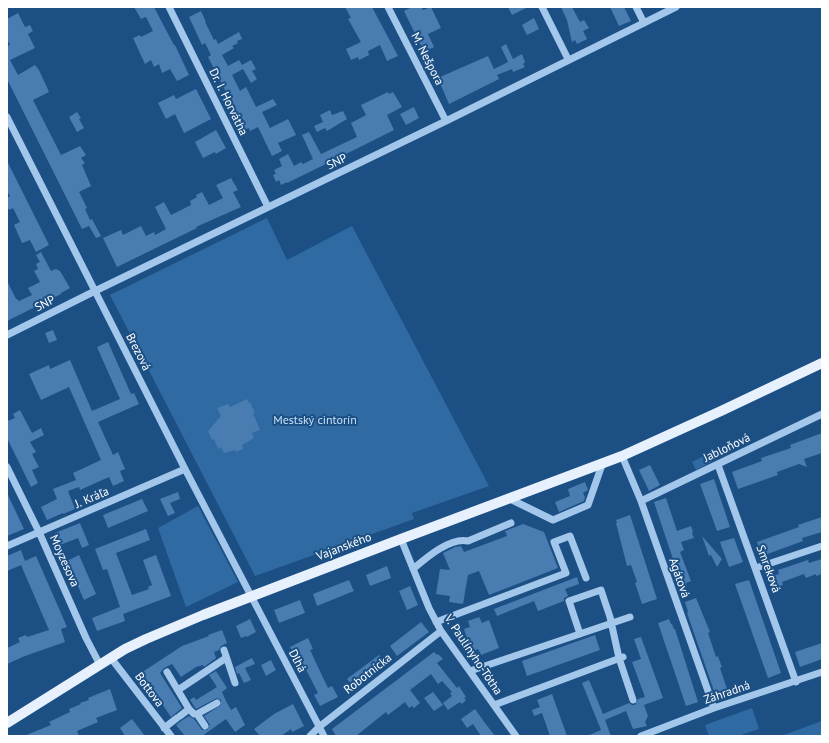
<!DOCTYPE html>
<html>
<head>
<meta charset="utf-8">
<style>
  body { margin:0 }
  #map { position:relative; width:829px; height:743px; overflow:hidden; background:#1c5085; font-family:"PT Sans",sans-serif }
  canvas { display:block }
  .frame { position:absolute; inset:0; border:8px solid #fff; pointer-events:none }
</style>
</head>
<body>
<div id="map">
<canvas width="829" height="743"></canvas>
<div class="frame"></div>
</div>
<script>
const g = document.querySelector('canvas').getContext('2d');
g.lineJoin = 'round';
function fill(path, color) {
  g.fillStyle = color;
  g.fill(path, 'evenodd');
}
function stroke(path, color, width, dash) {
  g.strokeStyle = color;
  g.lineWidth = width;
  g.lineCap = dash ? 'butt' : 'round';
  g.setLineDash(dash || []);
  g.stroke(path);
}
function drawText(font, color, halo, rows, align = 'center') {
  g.font = font + ' "PT Sans",sans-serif';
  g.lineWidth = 4;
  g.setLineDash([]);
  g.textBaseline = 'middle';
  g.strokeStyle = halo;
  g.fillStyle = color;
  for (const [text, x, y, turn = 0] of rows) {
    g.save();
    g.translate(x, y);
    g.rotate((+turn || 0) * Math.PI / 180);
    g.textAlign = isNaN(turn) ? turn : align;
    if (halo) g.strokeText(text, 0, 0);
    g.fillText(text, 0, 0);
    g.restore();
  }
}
fill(new Path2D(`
  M267,218L287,260L352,226L489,486L412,513L414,519L255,576L110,295Z
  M709,453L713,461L696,470L692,462Z
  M198,506L238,582L186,607L158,528Z
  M752,708L759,729L738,736H709L705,725Z
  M822,721V736H781Z`), '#2f6aa2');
fill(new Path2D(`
  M134,7H154L167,32L174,45H175L189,75L177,81L170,69L162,73L159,64L154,67L151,60L145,64L133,38L140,35L141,37L153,31L146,17L141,19Z
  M345,7H372L398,56L387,61L380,45L368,51L369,55L359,60L358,57L351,60L346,49L361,42L348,19L351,18Z
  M412,7H421L423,10L431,7L441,28L428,34L434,47L424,52L404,11Z
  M508,7H528L512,15Z
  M561,7H572L580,22L584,20L589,28L583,31L587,39L577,44L575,40L572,42L567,20Z
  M610,7H624L631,21L619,26Z
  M201,11L206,22H205L214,40L216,39L218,44L239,32L242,39L237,41L238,43L232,46L234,48L222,55L228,66L239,60L242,65L251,60L256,69L252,71L257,79L251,83L243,69L232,75L240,91L246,87L256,107L273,99L277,105L262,112L270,128L288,119L296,135L278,143L282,151L272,156L258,127L250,131L249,128L244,130L238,117H239L208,57L211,55L205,43L202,45L189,17Z
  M18,13L25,27L30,25L33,31L28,34L35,48L10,60L18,75L35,65L39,70L49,92L33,100L61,155L80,146L86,155L81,158L85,163L82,165L91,186L79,192L87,208L85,209L90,220L92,219L101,236L96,238L89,226L82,229L7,79V46L10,45L7,39V19Z
  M534,18L539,29L527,35L522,25Z
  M506,44L513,59L522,54L525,62L523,64L525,67L513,72L512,69L497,75L499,79L449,104L439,81L442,80L440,77L488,56L494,69L508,62L501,47Z
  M196,89L211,119L184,133L175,114L166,119L158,103L174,95L176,99Z
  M388,92L389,94L393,92L402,107L387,115L394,130L344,155L343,154L331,159L332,161L287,183V182L281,185L279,180L276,182L273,175L276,174L274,170L282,166L279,159L288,154L294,166L301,162L303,164L313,159L302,135L309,132L321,154L357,137L351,123L366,115L361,105Z
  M414,107L419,118L406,125L400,114Z
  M330,110L332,115L343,111L347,119L327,131L325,128L317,132L314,126L323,122L320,115Z
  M77,112L81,118L79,119L84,128L77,132L69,117Z
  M216,130L226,148L216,154L215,152L203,158L195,142Z
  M7,161L49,245L36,252L30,240L22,243L14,225L20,222L13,208L9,210L7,206V198L10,196L7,191Z
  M231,178L238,190L233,192L241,207L196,227L197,228L117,267L103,238L121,230L123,235L141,226L146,236L154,232L155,235L166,229L155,207L164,202L171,215L191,205L190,201L197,197L196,195L202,192L209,205L223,198L216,185Z
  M41,252L51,271L56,269L60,271L70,288L61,293V294L7,321V281L16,299H17L19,301L32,295L28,288L40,282L34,271L38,269L36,264L40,262L36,255Z
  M53,330L57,340L49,343L45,333Z
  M108,342L131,394L134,393L139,404L98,422L113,455L118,452L125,469L120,471L124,481L113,486L109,477L80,490L79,487L68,491L75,509L63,514V513L47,520L41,507L57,499L53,489L76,480L73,473L101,460L69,387L41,400L29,374L49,365L50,369L70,360L92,411L120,399L97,347Z
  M247,399L249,403L250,402L255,413H253L260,430L252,433L254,438L242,445L243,449L236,452L235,450L224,453L221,447L218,449L214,439L212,440L208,431L221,416L217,408L228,404L230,407Z
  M20,410L32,433L41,428L44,435L30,442L36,452L32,454L39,467L32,470L38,483L31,487L7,438V421L15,418L13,414Z
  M822,433V453L804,459L807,467L799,464L777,472L778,475L738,489L732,472L762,461L761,458L791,448L790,445Z
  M650,465L660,485L649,491L639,470Z
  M714,479L730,527L717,531L700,484Z
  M585,482L588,490L583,493L585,497L584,501L559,512L555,502L570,496L568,489Z
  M178,492L180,499L170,503L175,513L168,516L160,499Z
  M7,493L24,529L7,536Z
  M666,498L677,531L691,526L693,532L692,533L694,538L681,542L684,550L680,552L691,581L686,583L687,587L680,589L669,560L673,559L654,502Z
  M142,499L148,511L108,528L103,515Z
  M630,515L657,599L642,604L635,583L637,582L631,565L627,566L616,523H617L616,520Z
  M822,517V532L802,538L803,541L762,556L757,542L799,527L798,525Z
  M80,523L89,545L82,548L78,538L60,545L55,533Z
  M523,524L544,532L558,568L489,595L479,571L468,575L463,604L449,602L450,596L436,594L440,569L450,570L443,553L455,547L461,546L464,552L507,536L505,531Z
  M146,529L150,540L116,553L132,595L149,589L148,587L152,585L143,560L156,555L171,596L123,614L125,621L97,631L92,618L120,607L107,569L103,570L95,549Z
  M702,536L722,559L717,567L711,555L709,556Z
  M734,538L743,562L729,567L720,542Z
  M21,550L25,561L36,556L67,627L61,629L65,642L25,656L7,664V648L20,642L18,638L26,635L27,637L49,630L21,565L7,571V556Z
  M79,555L96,594L84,600L67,561Z
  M822,559V574L816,576V574L806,578L804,574L782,582L783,585L773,588L769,577L779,574L778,570L808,560L809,563Z
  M387,566L391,578L370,586L366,575Z
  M577,577L579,584L565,589L568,596L564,598V601L538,611L534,601L497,616L494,609Z
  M349,580L354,591L317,606L313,594Z
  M749,580L781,673L768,678L735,584Z
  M410,586L418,605L407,610L399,591Z
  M696,598L710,632L708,633L716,657L718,656L720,662L722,667L720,668L728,692L717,696L715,691H714L687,613L688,612L685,602Z
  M300,600L305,613L279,623L274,610Z
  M479,617L482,623L489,620L499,648L481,655L478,649L472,652L464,629L470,627L468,621Z
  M250,619L256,632L247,637L246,636L241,638L236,626Z
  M669,619L671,624H672L674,629H675L698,702L686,706L658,623Z
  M421,622L429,632L397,656L390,646Z
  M222,630L227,643L221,646L219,650L214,652L216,658L204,667L203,665L196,667L181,677L172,664L164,668L160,673L182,708L171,717L141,673L182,646L209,636L208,635Z
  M595,635L600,650L527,676L522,661Z
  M641,637L663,698L644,705L648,716L645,722L647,726L633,729L626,711L605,720L611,736H587L601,730L582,683L589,680L603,714L629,703L632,705H635L638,699L645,697L632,662L641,659L634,639Z
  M308,638L313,649L310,650L328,688L332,686L338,697L320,706L314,695L318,693L299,656L296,658L290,647Z
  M822,643V659L800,667L795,652Z
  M434,652L437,655L438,654L443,659L437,663L457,688L459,686L466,697L464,698L466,700L462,704L460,702L448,710L443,703L452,696L450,693L452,692L442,681L438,684L431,674L410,690L420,703L414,708L412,706L409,708L405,702L388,715L386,712L356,736H336L332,729Z
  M379,655L386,664L355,689L347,679Z
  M252,658L255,664L245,668L251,680L244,683L239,673L237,674L235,667Z
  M271,660L276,670L266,676L261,665Z
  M216,671L227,688L222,692L226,701L231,710L236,707L245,725L235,732L226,719L202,736H185L176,725L181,721L189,716L194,719L202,730H207L210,725L204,716L221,705V700L217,698L196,709L190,700L194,697L196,700L217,687L209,675Z
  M110,689L117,710L96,718L98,722L77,731L79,736H24L51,725L49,722L70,712L69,709L81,704L80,703L89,700L88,698Z
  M433,692L443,705L434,711L424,698Z
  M552,694L567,736H550L542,713L534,716L532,710L540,707L537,700Z
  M293,704L304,726L292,732L291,729L281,736H260L254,729L274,714Z
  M475,709L485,723L495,736H481L473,724L467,728L461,719Z
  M132,719L145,736H125L120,728Z`), '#497cb0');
stroke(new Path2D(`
  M169,7L268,207
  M388,7L446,121
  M542,7L568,59
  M636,7L644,23
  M7,117L185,469L324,736
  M7,335L95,291L446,121L676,7
  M622,456L641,501L714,708
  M718,465L796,682
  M7,467L39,532L86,638L100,665
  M508,498L553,520L588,505L603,462
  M641,501L822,414
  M401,539L429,608L441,631L516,736
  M7,546L185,469
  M756,568L822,546
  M413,569C426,558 450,537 468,541L511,523
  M436,622L566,573L554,542L570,536L586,578
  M580,634L569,601L601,590L610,617L619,658L633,700
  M224,650L235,683
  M111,658L171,736
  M470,671L630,617
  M167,672L189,709L180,716
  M178,690L226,658
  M494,705L623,657
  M189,709L194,714H197L205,726
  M197,714L217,703
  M164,728L177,718
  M310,736L319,727L441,631
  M641,736L714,708L822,672`), '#a2c7eb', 7);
stroke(new Path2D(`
  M7,723L125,649L146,639L203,615L401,539L622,456L721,411L822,363`), '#e7f1fe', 10);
drawText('12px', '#fff', '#1c5085', [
  ["M. Nešpora",427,59,63],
  ["Dr. I. Horvátha",228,102,64],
  ["SNP",337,162,-26],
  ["SNP",45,304,-27],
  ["Brezová",138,352,63],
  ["Jabloňová",727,448,-26],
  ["J. Kráľa",92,498,-23],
  ["Vajanského",344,547,-21],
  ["Moyzesova",64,561,66],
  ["Smreková",768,569,70],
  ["Agátová",679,578,71],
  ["V. Paulínyho-Tótha",473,655,56],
  ["Dlhá",297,661,63],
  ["Robotnícka",368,674,-38],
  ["Bottova",149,690,53],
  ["Záhradná",727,693,-19]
]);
drawText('12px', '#c7e0f8', '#1c5085', [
  ["Mestský cintorín",315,421]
]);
</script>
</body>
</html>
